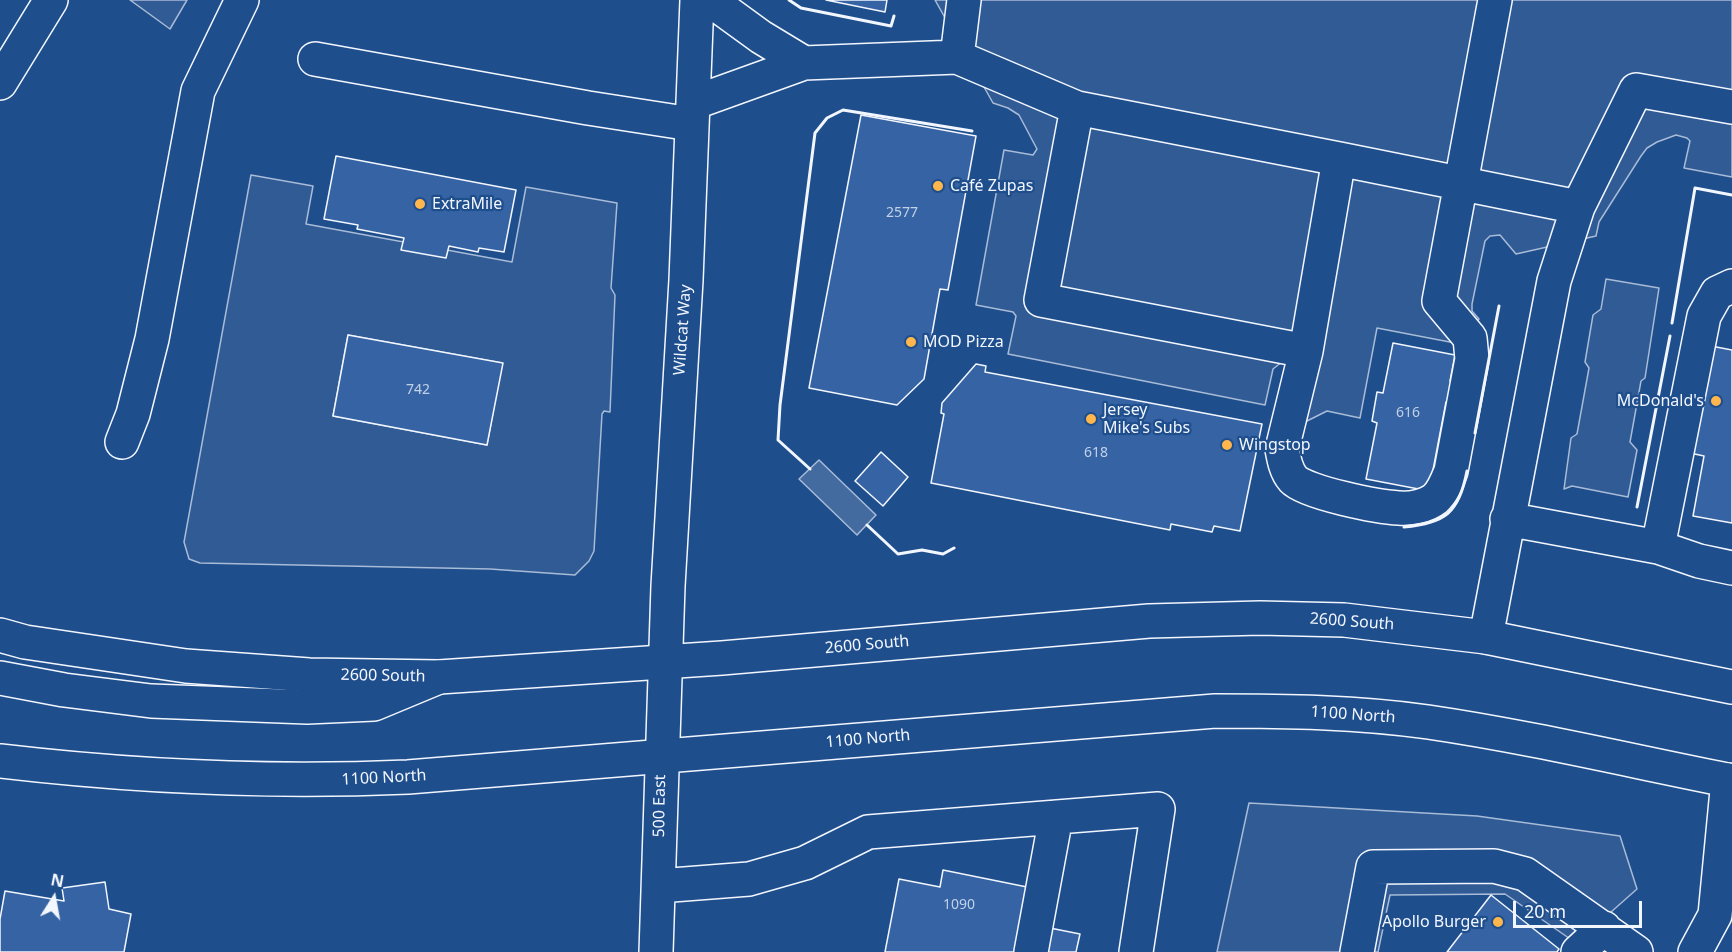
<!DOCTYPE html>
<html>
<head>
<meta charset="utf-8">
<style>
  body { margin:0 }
  #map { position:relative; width:1732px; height:952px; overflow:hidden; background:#1f4e8c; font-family:"Noto Sans",sans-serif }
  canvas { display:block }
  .north { position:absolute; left:24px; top:868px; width:60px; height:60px; -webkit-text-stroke:4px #1f4e8c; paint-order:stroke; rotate:11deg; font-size:16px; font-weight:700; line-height:24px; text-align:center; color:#f2f6ff }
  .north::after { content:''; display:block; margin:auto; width:21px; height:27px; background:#f2f6ff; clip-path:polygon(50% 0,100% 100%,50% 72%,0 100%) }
  .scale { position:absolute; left:1513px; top:901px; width:129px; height:27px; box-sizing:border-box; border:3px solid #f2f6ff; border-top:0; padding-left:8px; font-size:18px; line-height:21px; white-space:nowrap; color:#f2f6ff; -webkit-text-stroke:4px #1f4e8c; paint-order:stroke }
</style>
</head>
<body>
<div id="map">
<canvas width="1732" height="952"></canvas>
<div class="north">N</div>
<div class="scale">20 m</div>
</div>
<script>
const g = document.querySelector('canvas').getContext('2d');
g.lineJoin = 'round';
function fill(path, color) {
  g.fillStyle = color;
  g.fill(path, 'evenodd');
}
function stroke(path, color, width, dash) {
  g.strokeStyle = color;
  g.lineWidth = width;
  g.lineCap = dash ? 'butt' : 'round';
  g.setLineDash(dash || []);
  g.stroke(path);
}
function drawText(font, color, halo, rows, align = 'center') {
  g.font = font + ' "Noto Sans",sans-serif';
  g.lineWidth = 4.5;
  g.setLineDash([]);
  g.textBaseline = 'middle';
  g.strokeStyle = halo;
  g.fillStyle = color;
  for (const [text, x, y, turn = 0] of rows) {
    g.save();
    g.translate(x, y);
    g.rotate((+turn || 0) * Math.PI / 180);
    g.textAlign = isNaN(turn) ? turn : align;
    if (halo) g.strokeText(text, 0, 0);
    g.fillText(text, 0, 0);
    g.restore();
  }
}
const built = new Path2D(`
  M130,0H187L170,29Z
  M935,0H1732V177L1684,168L1690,141L1687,138L1676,135L1657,142L1647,148L1641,156L1599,222L1596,236L1516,254L1500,235L1490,236L1485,241L1472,304V311L1479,319L1455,343L1377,328L1360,418L1327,411L1307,421L1276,414L1286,365L1283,361L1273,369L1265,405L1008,354L1016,316L1013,312L976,305L1004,150L1033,155L1037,149L1019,115L1008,108L993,103Z
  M251,175L313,186L306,224L512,262L526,187L617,203L611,288L615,295L610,412L604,411L602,414L594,551L589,561L575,575L490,569L200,563L189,559L184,542ZM348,335L502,363L487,445L333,416Z
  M1606,279L1659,288L1645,378L1641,381L1630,442L1637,450L1628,497L1572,486L1564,489L1571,438L1577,434L1589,368L1585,362L1593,315L1601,309Z
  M1249,803L1477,816L1620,836L1637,889L1576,943L1505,894L1390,895L1378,952H1217Z`);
fill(built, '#305b95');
stroke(built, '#a8bbd7', 1.5);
const water = new Path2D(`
  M819,460L876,515L857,535L799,479Z`);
fill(water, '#446ba0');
stroke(water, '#a8bbd7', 1.5);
const building = new Path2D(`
  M826,0H887L885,12Z
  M861,115L976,136L948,290L940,289L924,379L897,405L809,388Z
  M336,156L516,190L504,252L479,248L478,252L449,246L446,258L401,250L404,238L357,229L358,225L324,219Z
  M348,335L503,363L487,445L333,416Z
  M1393,343L1455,355L1450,381L1467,384L1462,406L1446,402L1429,491L1366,479L1377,423L1372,421L1377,392L1383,393Z
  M1711,346L1732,350V523L1693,516L1704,456L1690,453Z
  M976,364L986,366L985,372L1262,424L1240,531L1214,526L1212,532L1171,524L1170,530L931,483L944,414L941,413L942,403Z
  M881,452L908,477L883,506L855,481Z
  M943,870L1027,887L1020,922L1080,934L1076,952H885L899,879L940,887Z
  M105,882L109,909L131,914L124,952H0V919L5,891L64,901L62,888Z
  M1491,895L1559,949L1557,952H1447Z`);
fill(building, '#3563a3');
stroke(building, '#f2f6ff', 1.5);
const minor = new Path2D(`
  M710,0L761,37L804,63
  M957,57L964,0
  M315,59L588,108L691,124
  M693,103L804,63L957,57L1077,108L1041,300L1306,351L1339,159L1578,207L1554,281L1486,637
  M1077,108L1339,159
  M1578,207L1636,90L1732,107
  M1306,351L1282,449C1284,460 1286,471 1293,479C1306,493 1379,507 1399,508C1411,509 1426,506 1435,499C1443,492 1447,481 1451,471L1472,359L1470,338L1439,301L1495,0
  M122,442L133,414L152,339L198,91L242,0
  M1507,519L1658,547L1699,561L1732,568
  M1658,547L1704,316L1717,293L1732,286
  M659,886L749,879L805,863L868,832L1158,809L1136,952
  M656,952L668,586L686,280L697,0
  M1031,952L1056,817
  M1357,952L1373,867L1494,866L1525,874L1636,952
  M1578,952L1604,928
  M1695,952L1715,915L1728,780`);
const major = new Path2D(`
  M0,635L25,642L186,666L309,675L439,677L722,658L1149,621L1260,618L1344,620L1486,637L1732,687
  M0,761C136,777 272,783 408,777L1215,711C1286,711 1357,712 1428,722C1530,737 1631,761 1732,781`);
const highway = new Path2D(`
  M0,83L51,0
  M0,678L64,690L151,701L307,707L374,704L439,677`);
stroke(minor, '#f2f6ff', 36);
stroke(major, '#f2f6ff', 36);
stroke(highway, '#f2f6ff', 36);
stroke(minor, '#1f4e8c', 33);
stroke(major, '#1f4e8c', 33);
stroke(highway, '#1f4e8c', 33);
stroke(new Path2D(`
  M789,0L801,8L891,26L894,16
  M1672,323L1695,188L1732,195
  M1475,433L1499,306
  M810,469L778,440L780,405L815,133L827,118L843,110L972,131
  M1637,507L1670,336
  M867,525L898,554L922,550L943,554L954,548
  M1404,527C1445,523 1459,513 1467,471`), '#f2f6ff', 3);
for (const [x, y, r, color] of [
  [938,186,6,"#ffb74d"],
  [420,204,6,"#ffb74d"],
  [911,342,6,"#ffb74d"],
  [1716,401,6,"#ffb74d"],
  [1091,419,6,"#ffb74d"],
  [1227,445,6,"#ffb74d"],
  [1498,922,6,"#ffb74d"]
]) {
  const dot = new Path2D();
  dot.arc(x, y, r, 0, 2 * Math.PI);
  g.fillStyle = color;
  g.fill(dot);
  stroke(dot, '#1f4e8c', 2);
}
drawText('14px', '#c3d1e8', null, [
  ["2577",902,213],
  ["742",418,390],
  ["616",1408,413],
  ["618",1096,453],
  ["1090",959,905]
]);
drawText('16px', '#f2f6ff', '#1f4e8c', [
  ["Café Zupas",950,186],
  ["ExtraMile",432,204],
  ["MOD Pizza",923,342],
  ["McDonald's",1704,401,"right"],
  ["Jersey",1103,410],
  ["Mike's Subs",1103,428],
  ["Wingstop",1239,445],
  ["Apollo Burger",1486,922,"right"]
], 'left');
drawText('16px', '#f2f6ff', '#1f4e8c', [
  ["Wildcat Way",683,330,-86],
  ["2600 South",1352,622,4],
  ["2600 South",867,645,-5],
  ["2600 South",383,676,1],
  ["1100 North",1353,715,4],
  ["1100 North",868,739,-5],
  ["1100 North",384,778,-3],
  ["500 East",660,806,-89]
]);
</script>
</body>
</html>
